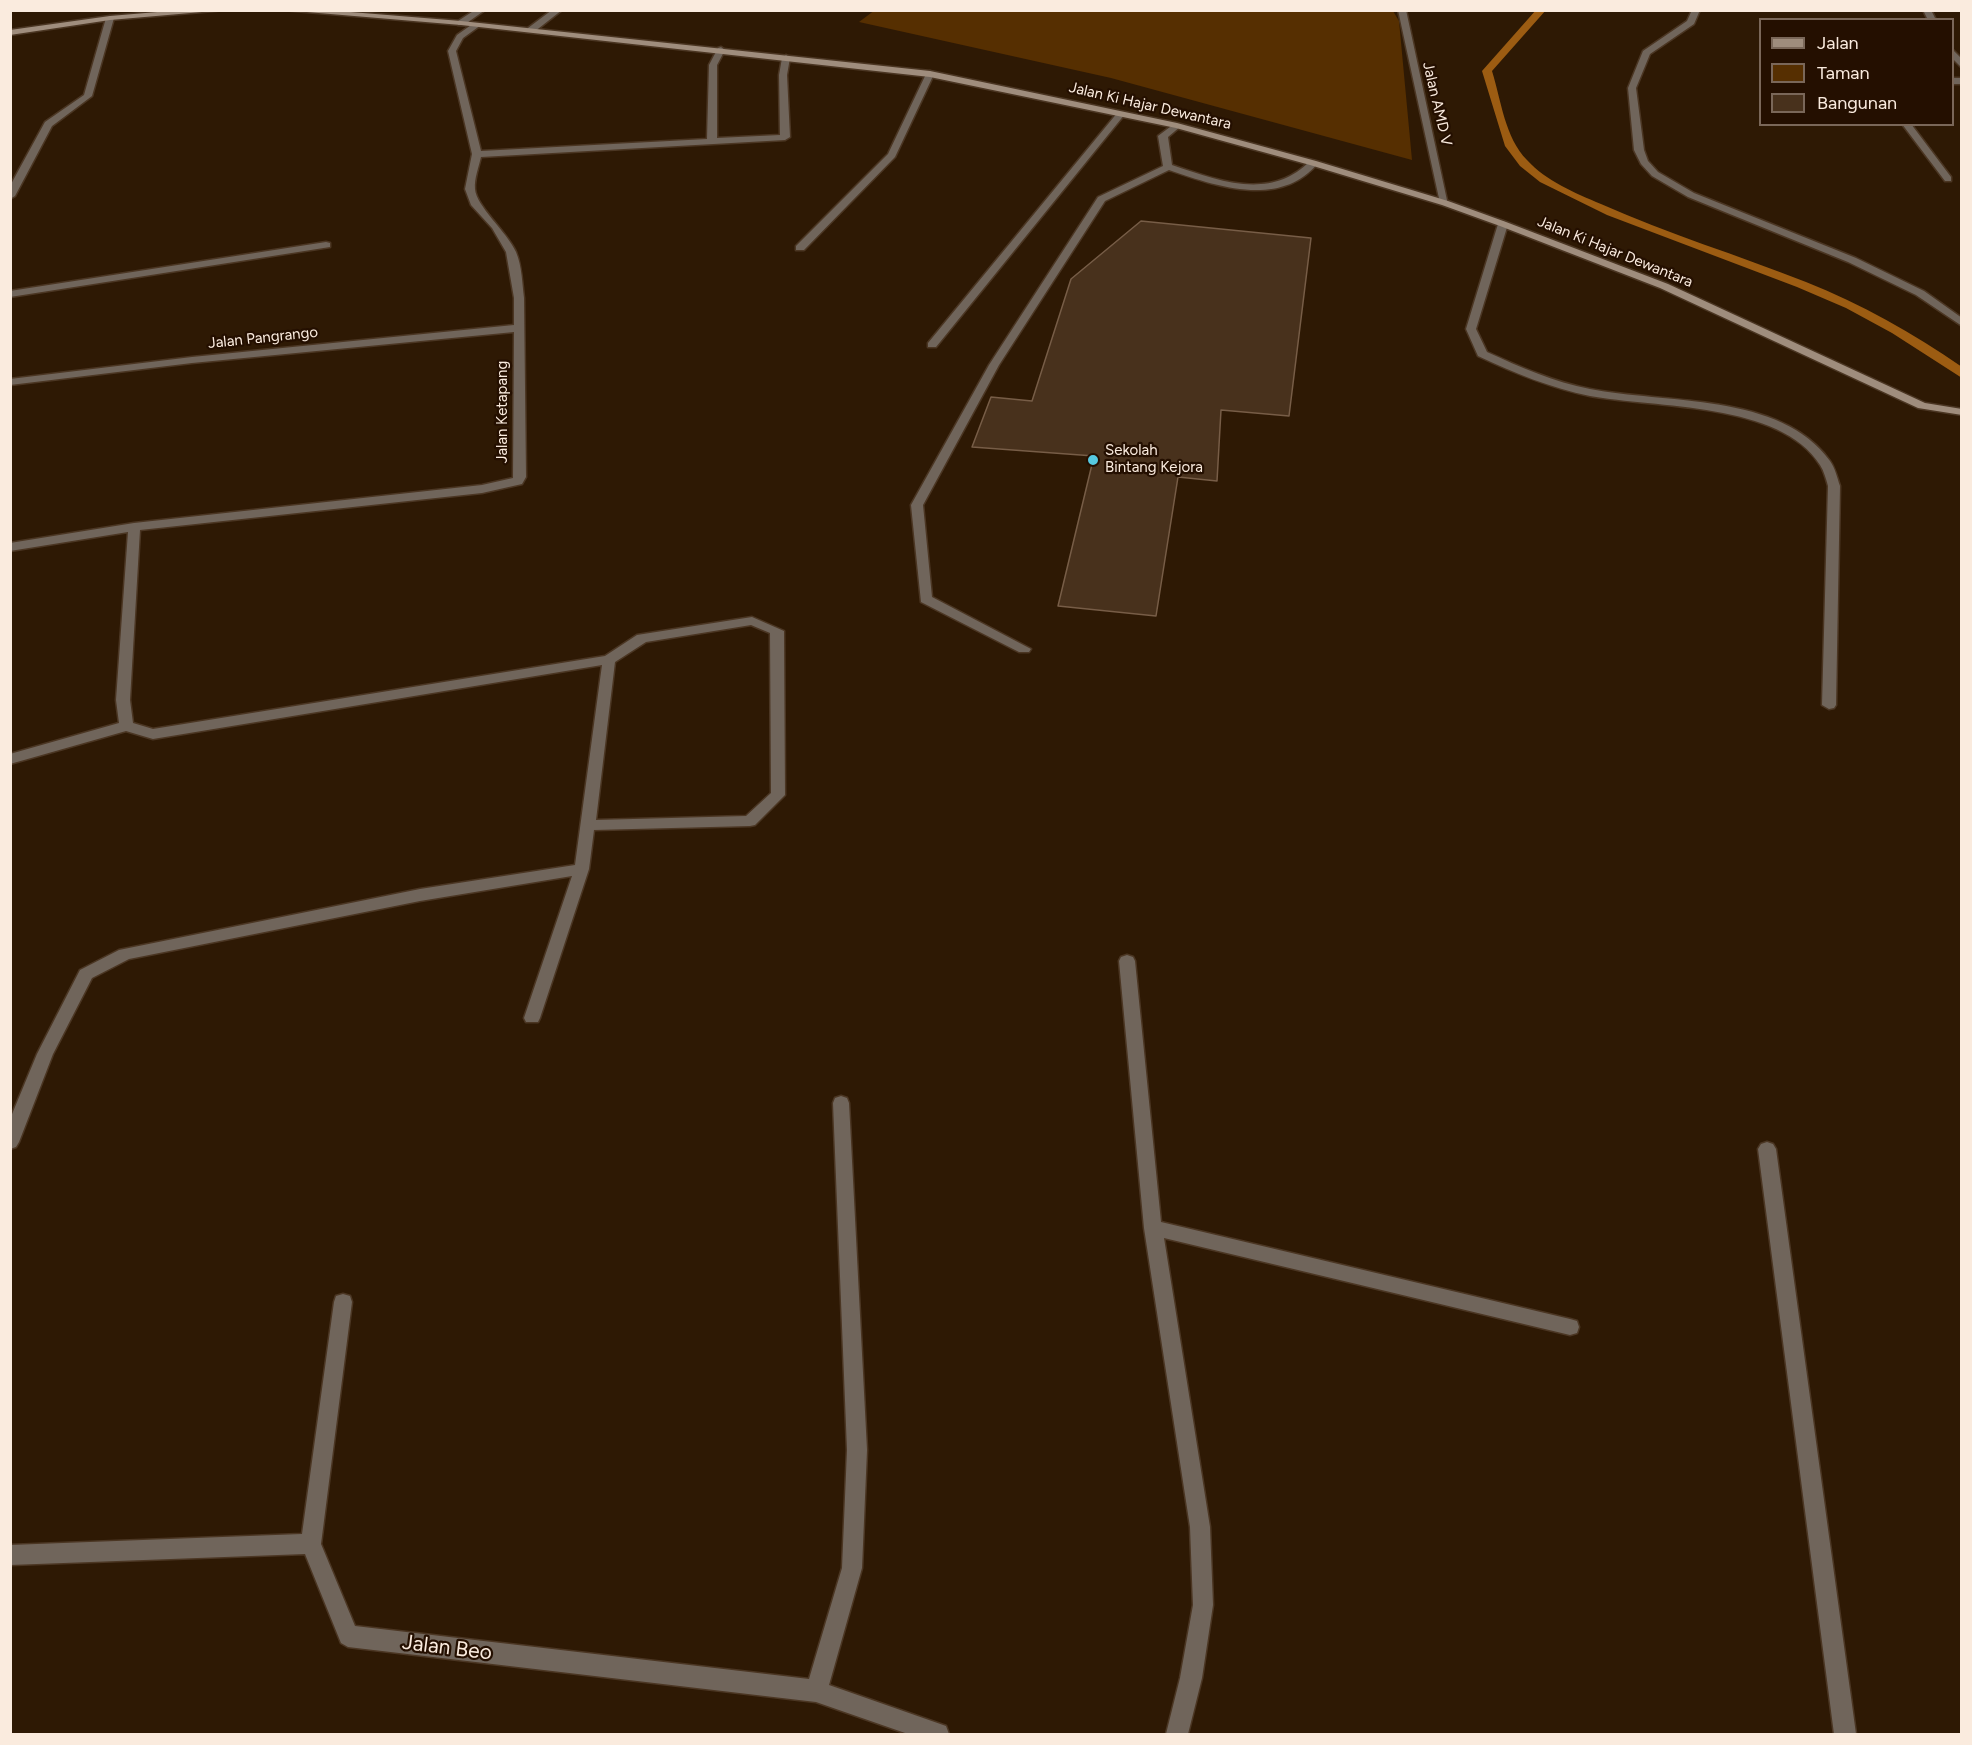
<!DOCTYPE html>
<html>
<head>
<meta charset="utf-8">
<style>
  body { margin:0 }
  #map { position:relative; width:1972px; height:1745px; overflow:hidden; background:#2e1904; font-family:Figtree,sans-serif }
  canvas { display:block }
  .frame { position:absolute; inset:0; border:12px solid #faebde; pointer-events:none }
  .legend { position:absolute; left:1759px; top:18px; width:195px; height:108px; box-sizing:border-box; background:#240f00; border:2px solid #7a6759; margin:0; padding:8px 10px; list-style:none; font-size:18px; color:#faebde }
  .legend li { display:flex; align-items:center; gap:12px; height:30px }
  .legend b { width:30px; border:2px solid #7a6759 }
</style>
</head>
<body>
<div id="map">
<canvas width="1972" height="1745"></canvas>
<div class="frame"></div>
<ul class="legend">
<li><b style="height:8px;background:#9f8d7d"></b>Jalan</li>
<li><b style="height:16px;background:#562f01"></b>Taman</li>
<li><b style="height:16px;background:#48311c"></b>Bangunan</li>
</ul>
</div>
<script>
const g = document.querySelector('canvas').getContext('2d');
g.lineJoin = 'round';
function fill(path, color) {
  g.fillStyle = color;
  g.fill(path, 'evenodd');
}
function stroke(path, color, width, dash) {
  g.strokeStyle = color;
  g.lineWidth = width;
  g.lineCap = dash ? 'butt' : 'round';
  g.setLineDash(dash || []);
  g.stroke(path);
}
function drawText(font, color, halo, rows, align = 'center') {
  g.font = font + ' Figtree,sans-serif';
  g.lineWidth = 4.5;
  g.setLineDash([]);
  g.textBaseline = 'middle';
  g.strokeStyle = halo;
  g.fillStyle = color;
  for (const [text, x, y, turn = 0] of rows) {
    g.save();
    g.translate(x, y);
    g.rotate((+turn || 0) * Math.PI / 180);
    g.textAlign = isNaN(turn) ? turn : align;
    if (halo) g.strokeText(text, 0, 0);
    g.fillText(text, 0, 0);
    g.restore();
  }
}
fill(new Path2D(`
  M875,10L1393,11L1399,21L1412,160L1111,78L859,22Z`), '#562f01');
fill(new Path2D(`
  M1536,10H1546L1492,71C1501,100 1505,138 1527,160C1546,181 1575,193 1601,204C1668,234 1738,255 1806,282C1861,304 1913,333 1962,367V378L1892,333L1846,308L1797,287L1607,215L1540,182L1520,166L1505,146L1482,71Z`), '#9c5c12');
const building = new Path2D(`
  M1141,221L1311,238L1289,416L1221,410L1217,481L1178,477L1156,616L1058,606L1094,456L972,447L991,397L1032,401L1071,279Z`);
fill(building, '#48311c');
stroke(building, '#775d47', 1.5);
const lane = new Path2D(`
  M475,10H485L464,25H458V21Z
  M1174,124L1181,126L1168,137L1172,165C1219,181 1271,201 1310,161L1318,163C1280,209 1216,186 1169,170L1105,201L999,365L923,505L932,597L1031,649L1029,652H1019L921,602L911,505L989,365L1098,197L1163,166L1158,136Z
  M1503,221L1508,224L1476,329L1487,352C1520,367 1554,382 1590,389C1664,404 1781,392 1830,461C1835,468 1837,477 1840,486L1836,705L1834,708L1829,709L1822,705L1828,486C1826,479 1824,471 1820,465C1781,402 1655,408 1590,396C1551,388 1514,373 1478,356L1466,329L1498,224Z`);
const street = new Path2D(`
  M552,10H562L534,32H528V28Z
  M1398,10H1406L1448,205L1440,203Z
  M1692,10H1700L1694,24L1650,54L1636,88L1644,150L1648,161L1658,172L1694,193L1856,258L1924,291L1962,318V326L1916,295L1848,262L1688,197L1652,176L1641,164L1634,150L1628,88L1643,51L1687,21Z
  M1923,10H1931L1936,20H1928Z
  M110,16L114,18L92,96L52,126L15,196L10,199V186L45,122L84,95L106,18Z
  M474,23L481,25L463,38L456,51L481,151L707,139L709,65L718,48L721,47L725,50L717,65V138L780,135L779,75L782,58L786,55L790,58L787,75L790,137L785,140L481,157C479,166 474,179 475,189C476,206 507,232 516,252C522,266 522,283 524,298L526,477L522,484L482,493L140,530L130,700L133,723L153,729L605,656L637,635L752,617L784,631L785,795L755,825L750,826L594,830L589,869L540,1018L538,1022H526L524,1018L572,876L420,901L129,959L92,978L53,1054L19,1142L16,1147L10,1149V1119L37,1054L80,970L119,950L420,889L575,865L602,665L153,739L126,731L10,764V754L119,723L116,700L128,532L10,551V543L134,523L482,485L513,478L514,332L192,363L10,385V379L192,357L514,325V298L506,252L492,228L471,205L465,189L472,154L448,51L457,35ZM751,625L770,633L771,793L746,816L596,820L615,662L646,642Z
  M1952,49L1962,59V68L1952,58Z
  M930,71L934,74L895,157L804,250H796V246L888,154L926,74Z
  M1952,78H1962V84H1952Z
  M1118,112L1125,114L936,347H928V343Z
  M1902,124H1911L1951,177V181H1945Z
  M326,242L330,243V247L10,297V291Z
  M1127,955L1133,957L1135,961L1161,1222L1570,1319L1577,1321L1579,1327L1577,1333L1570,1335L1164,1238L1210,1527L1213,1605L1202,1678L1188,1734H1166L1180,1678L1193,1605L1190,1527L1144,1228L1119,961L1121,957Z
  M841,1096L847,1098L849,1103L867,1450L862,1568L829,1685L946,1726L949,1734H908L816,1702L348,1647L341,1643L305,1554L10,1565V1545L302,1534L334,1302L336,1296L343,1294L350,1296L352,1302L321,1544L355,1626L809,1679L842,1568L847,1450L833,1103L835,1098Z
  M1767,1142L1773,1144L1776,1149L1856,1734H1834L1758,1149L1761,1144Z`);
const secondary = new Path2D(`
  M181,10H225L110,20L10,35V30L110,16Z
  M283,10H326L461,21L930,71L1177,123L1316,161L1448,201L1506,222L1668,284L1925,403L1962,409V415L1918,408L1660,288L1500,226L1442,205L1310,165L1176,128L930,77L461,25Z`);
stroke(lane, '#4b3623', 3);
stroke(street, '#4b3623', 3);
stroke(secondary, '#4b3623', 3);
fill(lane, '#70655b');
fill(street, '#70655b');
fill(secondary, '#9f8d7d');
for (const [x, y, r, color] of [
  [1093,460,6,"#56c9e0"]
]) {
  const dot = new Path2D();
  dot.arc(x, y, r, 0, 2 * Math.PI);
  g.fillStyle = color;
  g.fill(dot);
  stroke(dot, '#240f00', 2);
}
drawText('15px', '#faebde', '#240f00', [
  ["Jalan AMD V",1437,104,77],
  ["Jalan Ki Hajar Dewantara",1150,106,13],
  ["Jalan Ki Hajar Dewantara",1615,252,22],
  ["Jalan Pangrango",263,338,-6],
  ["Jalan Ketapang",503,412,-90]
]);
drawText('15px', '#faebde', '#240f00', [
  ["Sekolah",1105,451],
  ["Bintang Kejora",1105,468]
], 'left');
drawText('21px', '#faebde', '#240f00', [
  ["Jalan Beo",447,1648,7]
]);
</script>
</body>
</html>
